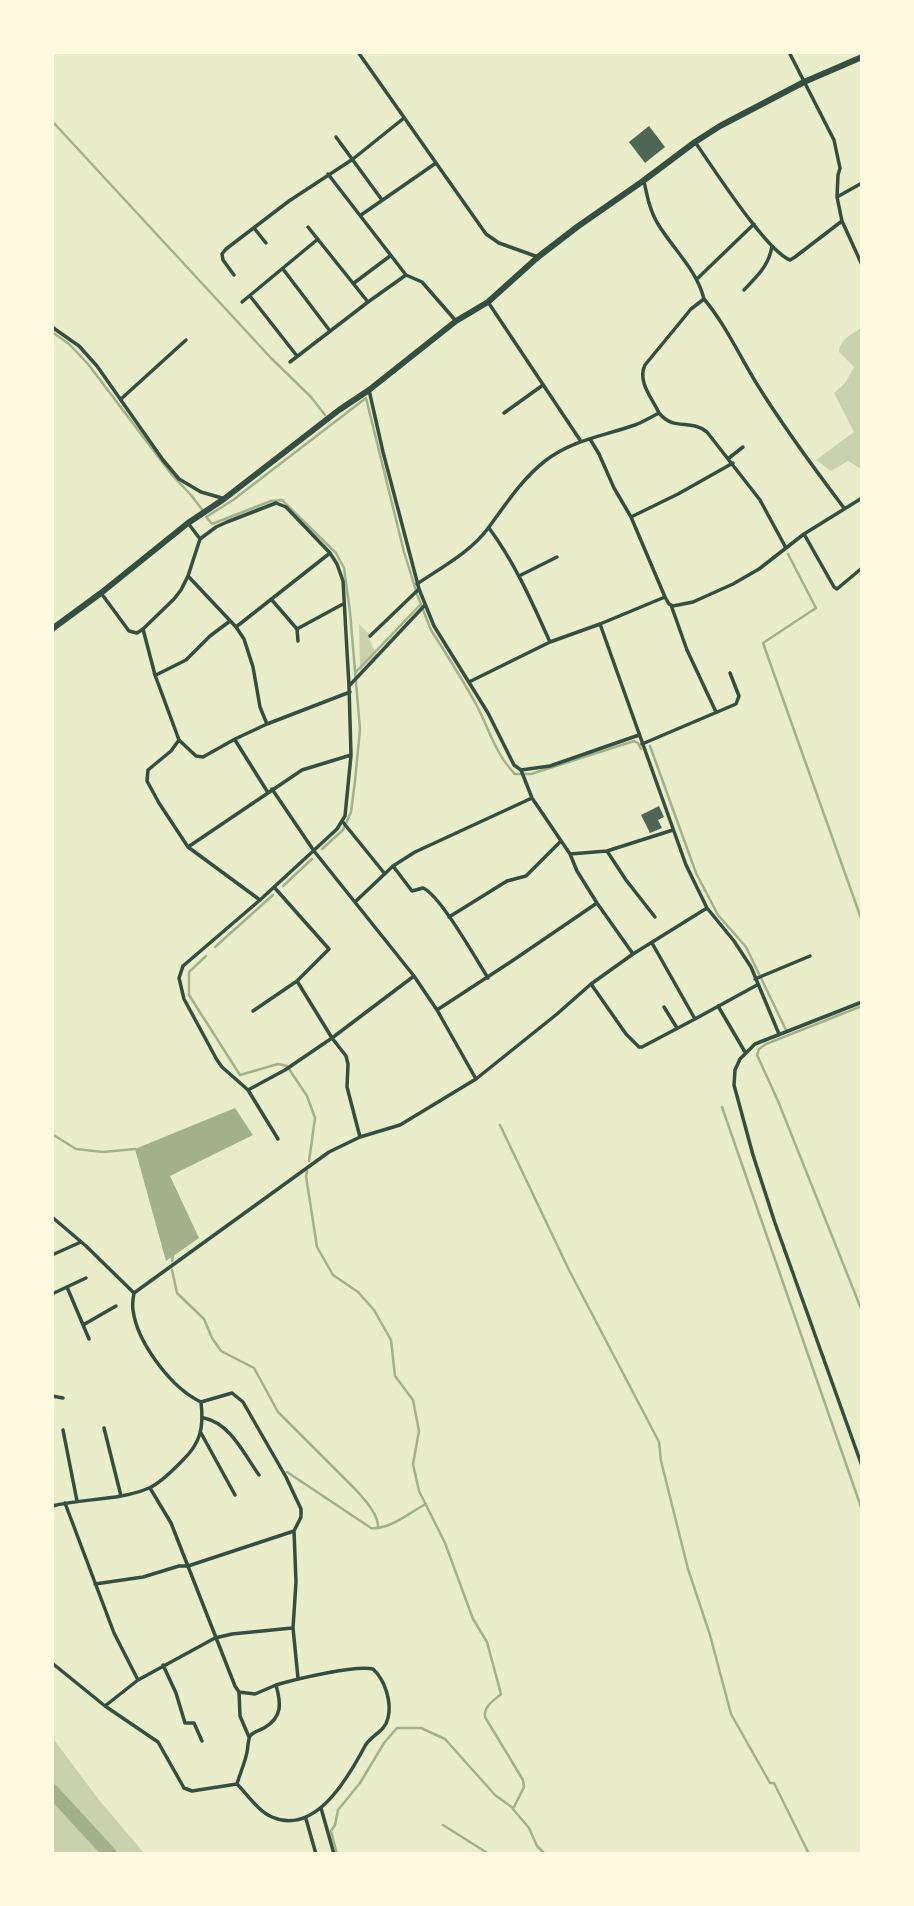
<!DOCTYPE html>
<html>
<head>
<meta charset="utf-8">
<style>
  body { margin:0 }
  #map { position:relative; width:914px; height:1906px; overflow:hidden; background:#e9edc9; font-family:"DM Sans",sans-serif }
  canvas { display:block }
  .frame { position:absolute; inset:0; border:54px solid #fefae0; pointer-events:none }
</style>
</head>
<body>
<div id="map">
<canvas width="914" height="1906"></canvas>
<div class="frame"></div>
</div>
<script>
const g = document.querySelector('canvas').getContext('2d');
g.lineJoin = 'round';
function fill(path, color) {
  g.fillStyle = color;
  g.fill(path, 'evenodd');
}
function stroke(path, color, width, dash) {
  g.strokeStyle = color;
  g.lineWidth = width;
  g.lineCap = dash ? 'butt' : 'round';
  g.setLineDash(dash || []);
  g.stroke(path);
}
fill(new Path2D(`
  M861,328V469L848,461L831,471L816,460L854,432L834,393L845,383L854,367L839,352C840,339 851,335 861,328Z
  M359,624L369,634V638L376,654L360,671Z
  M52,1737L99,1800L144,1853H53Z`), '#cad2ad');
fill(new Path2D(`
  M235,1108L253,1135L170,1176L199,1238L166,1261L135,1149Z`), '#a3b18a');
stroke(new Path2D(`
  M52,121L271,358L311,397L325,415
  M52,332L69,344L88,364L172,475L191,495L204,512
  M206,517L233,500L366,398L404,552L418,597L431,630C447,655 463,680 477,706C489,729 496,755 515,774H531L634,741L638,743L641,749
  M207,518L212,524L271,501L282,500L336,553L344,568L350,612L360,729L355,781L351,812L343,830L322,849
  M788,554L816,608L763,643L862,921
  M355,673L420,605
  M650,746L696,873L718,915L746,947L787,1032
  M283,886L312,859
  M215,947L273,895
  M206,956L189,972V995L240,1075L278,1064L287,1066L307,1096L315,1118L309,1161
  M862,1006L766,1044L759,1049L757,1055L778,1101L862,1311
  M722,1107L862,1510
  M500,1125L569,1270L659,1442L661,1461L688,1569L710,1635L731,1714L770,1783H774L809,1854
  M52,1134L76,1149L103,1152L135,1149
  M307,1171L306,1176L317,1247L333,1275L358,1292L374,1310L391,1340L395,1376L413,1400L419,1431L413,1464L419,1491L445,1543L473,1619L487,1642L501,1694C493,1701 484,1706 485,1717L523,1780L524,1787L513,1809L529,1828L537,1846L545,1854
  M172,1261L173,1256
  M172,1270L177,1293L204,1319L212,1338L221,1351L254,1368L278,1412L356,1490C365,1500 379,1515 378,1528
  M287,1472L371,1528C390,1530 410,1512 426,1504
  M443,1825L489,1854
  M337,1854L331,1831L335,1825L338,1810L360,1783L384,1743L397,1728H421L445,1739L495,1795L513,1808`), '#a3b18a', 2.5);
stroke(new Path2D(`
  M52,1791L110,1854`), '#a3b18a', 14);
fill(new Path2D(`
  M649,126L665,147L645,163L629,142Z
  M659,806L664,817L658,820L662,828L650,833L641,815Z`), '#4f6655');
stroke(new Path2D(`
  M358,52L486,234L499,243L538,257
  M789,52L834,140L840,168L838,175L837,197L842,221L862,265
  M336,137L382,200
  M695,142C712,166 766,251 790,260L795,257L842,221
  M328,174L406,275L422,282L456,321
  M837,197L862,183
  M361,215L436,163
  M308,227L368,302
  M254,228L266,243
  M283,269L330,331
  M234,275L223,260L222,254L226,249L289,201L353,159L404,118
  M698,278L754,224
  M354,283L390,256
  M744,290C757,276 769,266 772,246
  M250,296L297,356
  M704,299C725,324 738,353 755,381C782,425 813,467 844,508
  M242,302L318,239
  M488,302L580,440
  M52,327L79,346L97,366L163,460L179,479L201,492L222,498
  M290,362L368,302L406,275
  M369,390L383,452L419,589L434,626L488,713L514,765L521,770L550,766L639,735
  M121,399L186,340
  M504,413L543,385
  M659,413C675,432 689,418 707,432L760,500L786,548
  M590,439L599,454L614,488L631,517L665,597L669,604L673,606L693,602L733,584L759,569L804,534L862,498
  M729,458L743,447
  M631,517L678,494L733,463
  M188,523L200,539L188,576L181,590L174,599L143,629L155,675L179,740L171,751L148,770L147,781L159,803L188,847L260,900L337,829L345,816L351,755L349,686L425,605
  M489,528C515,563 532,602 550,642
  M804,534L834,587L837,589L862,568
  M200,539L216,527L227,522L276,503L286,507L330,553L337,564L343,581L349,686
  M188,576L236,627L244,639L253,667L260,707L267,724
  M519,576L557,557
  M417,584C442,567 471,552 489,527C506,504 522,479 545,461C572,440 603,436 635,425C643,422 651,417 659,413C652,398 637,381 645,365L691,309L704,299C697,270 673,249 658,224C650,211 647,196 644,181
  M101,593L129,631L137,633L143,629
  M271,599L297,629L343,604
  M671,605L687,650L716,712
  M600,624L686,865L707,908L734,941L751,967L779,1034
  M236,627L330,553
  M297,629L298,641
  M370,636L419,589
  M156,675L186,660L210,636L230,621
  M469,682L550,642L600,624L665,597
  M179,740L196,756L203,757L235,739L267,724L350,692
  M235,740L267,791
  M642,744L736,704L739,696L730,673
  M521,770L532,798L570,854L577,871L597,903L633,954
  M272,789L314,851L414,976L437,1010L476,1079
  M342,821L385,874
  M188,847L302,770L351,755
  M607,851L626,880L655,917
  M570,854L607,851L673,830
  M393,866L412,891L423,888C440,895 476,959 488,978
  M260,900L183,966L179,978L184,999L217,1060L222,1067L248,1090L278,1139
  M355,902L393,866L415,852L532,798
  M449,917L507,881L526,876L561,841
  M652,943L695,1019L757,985
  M755,979L810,956
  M297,981L332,1038L414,976
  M591,984L626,1034L639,1047H642L695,1019
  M862,1002L755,1044L740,1059L735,1070L734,1085L753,1155L775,1223L862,1466
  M718,1006L745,1052
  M664,1007L677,1028
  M437,1010L512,961L597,903
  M253,1011L297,981L329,949L274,887
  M248,1090L285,1070L332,1038L346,1056L348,1064L347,1087L360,1137
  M52,1217L86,1246L134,1293
  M52,1255L81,1242
  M67,1287L89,1339
  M52,1294L86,1278
  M83,1325L116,1306
  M52,1396L63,1398
  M201,1402L232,1393L243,1402L286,1477L301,1509V1517L294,1531L296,1582L293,1628L298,1678
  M204,1418C230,1423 244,1454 259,1475
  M104,1428L121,1496
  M63,1430L77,1501
  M201,1433L235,1495
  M150,1488L171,1523L235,1686L239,1692L240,1716L249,1737
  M65,1503L114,1633L138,1680
  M52,1506C84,1498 119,1501 149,1488C161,1483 173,1470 182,1461C201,1443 204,1427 201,1402C171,1388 137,1342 133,1310C132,1304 133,1299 134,1293L329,1152L360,1137L400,1125L476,1079L557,1014L591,984L633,954L707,908
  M95,1584L143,1577L179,1566H188L294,1531
  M52,1663L105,1706L158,1742L184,1788L192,1791L237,1784C247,1794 258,1811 272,1817C315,1836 348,1778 365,1746C371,1735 385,1732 388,1718C392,1702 385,1680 373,1669C355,1665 296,1679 276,1685C281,1703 283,1717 264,1728C260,1730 253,1732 250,1736C248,1740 248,1747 247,1752C245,1763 240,1773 237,1784
  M163,1665L176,1693L185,1723H194L202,1741
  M239,1692L255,1694L276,1685
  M105,1706L138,1680L215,1638L232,1634L292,1628
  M321,1808L334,1854
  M306,1819L316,1854`), '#344e41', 3.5);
stroke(new Path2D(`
  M52,629L101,593L188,523L224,499L339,410L369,390L456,321L488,302L538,257L577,227L643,181L695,142L720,126L804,82L862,57`), '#344e41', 6);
</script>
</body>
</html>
